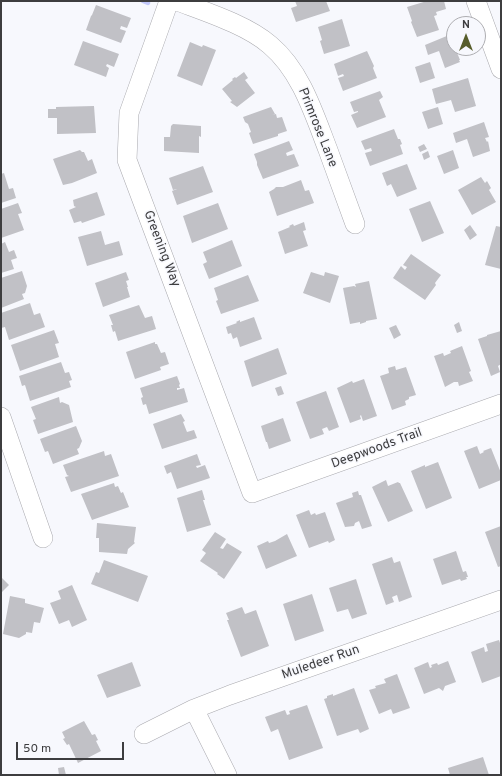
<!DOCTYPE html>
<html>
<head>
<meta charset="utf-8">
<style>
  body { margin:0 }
  #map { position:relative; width:502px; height:776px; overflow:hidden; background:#f7f8fd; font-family:Overpass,sans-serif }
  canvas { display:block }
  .frame { position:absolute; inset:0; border:2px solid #3d3d3f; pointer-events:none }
  .north { position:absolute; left:446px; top:16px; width:40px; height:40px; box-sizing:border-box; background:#f7f8fd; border:1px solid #adadb1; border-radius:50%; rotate:0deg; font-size:11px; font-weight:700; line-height:16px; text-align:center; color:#3d3d3f }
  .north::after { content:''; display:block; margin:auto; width:14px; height:18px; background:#575d2b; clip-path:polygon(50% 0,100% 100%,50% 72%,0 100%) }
  .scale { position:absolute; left:16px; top:742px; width:108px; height:18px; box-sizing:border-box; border:2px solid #3d3d3f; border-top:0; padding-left:5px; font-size:12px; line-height:14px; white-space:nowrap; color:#3d3d3f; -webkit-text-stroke:3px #f7f8fd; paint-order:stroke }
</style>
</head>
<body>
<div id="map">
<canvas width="502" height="776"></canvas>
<div class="frame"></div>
<div class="north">N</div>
<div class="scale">50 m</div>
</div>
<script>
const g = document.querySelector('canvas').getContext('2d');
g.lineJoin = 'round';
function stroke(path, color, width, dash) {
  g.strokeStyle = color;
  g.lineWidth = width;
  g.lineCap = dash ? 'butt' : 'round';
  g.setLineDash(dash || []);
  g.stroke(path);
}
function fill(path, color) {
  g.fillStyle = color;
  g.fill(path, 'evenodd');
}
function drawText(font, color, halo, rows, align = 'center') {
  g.font = font + ' Overpass,sans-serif';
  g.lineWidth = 3;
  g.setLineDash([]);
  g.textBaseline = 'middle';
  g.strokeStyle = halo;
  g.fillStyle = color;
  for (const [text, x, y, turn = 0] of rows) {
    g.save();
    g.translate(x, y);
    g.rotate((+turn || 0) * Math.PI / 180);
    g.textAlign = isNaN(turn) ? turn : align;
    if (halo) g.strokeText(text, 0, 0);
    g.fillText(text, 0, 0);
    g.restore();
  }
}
stroke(new Path2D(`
  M143,1L148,3`), '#c2c8fa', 4.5);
fill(new Path2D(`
  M295,1H326L330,11L296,22L291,8L297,6Z
  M427,1H444L446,9L436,12L437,15L434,16L439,30L417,37L411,22L412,21L407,7Z
  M96,5L131,18L127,28L121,26L120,29L126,31L121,43L86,30L91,16L92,15Z
  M342,19L350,46L324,54L320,41L322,40L318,27Z
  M454,33V48H460L456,50L460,60H459L460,62L445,68L439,51L428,55L425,45Z
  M83,41L119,54L114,67L107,64L106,66L109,68L106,77L74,65Z
  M190,42L202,47L203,45L216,50L202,86L177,76Z
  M367,51L374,66L373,68L377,78L343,91L338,78L344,76L343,74L338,76L334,64Z
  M430,62L435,78L420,83L415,67Z
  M244,72L248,78L245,80L255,93L237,107L230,102L232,101L222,89L233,80L232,79L235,77L236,78Z
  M468,78L476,106L455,112L451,100L436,104L432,89Z
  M380,91L383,97L379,100L386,117L357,128L351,115L358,112V111L354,112L350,102Z
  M94,106L96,133L57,134V118H48V109H56V107Z
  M271,107L275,114L272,115L276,114L277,118L282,117L287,131L278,134V136L253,144L249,133L251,132L248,124L245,122L243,117Z
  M438,107L443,124L428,129L422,112Z
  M484,122L489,137L485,138L487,142L488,141L490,151L473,157L467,139L456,143L453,133Z
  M173,124L201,126V137L199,136V153L164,151V137H170L171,126Z
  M394,129L398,139H400L402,144L400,145L403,154L370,166L365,153L372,151L371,148L365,150L361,141Z
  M289,141L293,150L286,153L287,156L294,154L299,166L263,179L257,165V162L254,154Z
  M424,144L427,149L420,152L418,147Z
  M80,150L82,152H84L88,161L92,159L97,173L72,183L63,185L53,159Z
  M453,150L459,168L444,174L437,156Z
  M428,151L430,157L424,160L422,154Z
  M407,164L417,189L397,197L391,184L387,186L382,173Z
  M203,166L213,192L177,205L172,191L177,189L173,190L169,178Z
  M4,173L9,189L13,188L16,198L1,203V174Z
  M481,177L485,183L487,181L491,188L489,190L496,202L472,215L458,190Z
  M301,180L305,191L309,190L314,203L277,216L269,192L274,189L276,187H283Z
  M97,192L105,215L82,223L81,221L74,223L69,210L76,207L74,206L73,200Z
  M430,201L444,233L422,242L409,209Z
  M18,203L22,213L18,214L24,230L1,238V209Z
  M218,203L228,229L192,243L183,216Z
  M304,222L306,230L303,231L308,246L285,254L278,232L290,227L289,226L293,224L294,226Z
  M470,225L477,235L470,240L464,230Z
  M496,226L501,227V269L485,265Z
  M101,231L105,245L119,241L123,255L87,266L78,237Z
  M232,240L242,266L209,279L203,264L207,262L203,252Z
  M5,242L9,252L14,250L17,258L11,260L14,269L1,273V244Z
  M411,254L441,275L435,283L436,285L425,300L393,278L401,266L405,270L407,267L403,265Z
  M22,271L27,286L25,293L22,294L24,299L1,308V278Z
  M126,272L129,280L126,281L128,287H127L130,297L103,307L95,283Z
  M311,272L324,276L325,272L339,276L330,303L303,293Z
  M248,275L259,301L221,314L216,301L218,300L214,288Z
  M369,281L377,319L366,321V322L360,324V322L350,324L343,288L354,286L356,287L355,284Z
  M30,303L34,315L40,313L45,327L9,340L5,327L1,328V313Z
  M139,305L145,318L152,316L156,329L118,341L115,331L113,332L111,325H113L109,315Z
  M254,317L262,339L240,347L237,337L233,339L231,333L228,334L226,327L237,323L236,322L240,320V322Z
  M459,322L462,331L457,333L454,325Z
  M396,325L401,335L394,339L389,328Z
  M54,330L59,343L55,344L59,357L20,371L11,345Z
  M501,331V364L498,366L500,372L491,376L478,339L487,336V335Z
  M155,342V344H157L161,353L165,352L169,364L160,367L161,370L135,379L126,352Z
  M462,346L471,371L469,372L473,381L459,386L458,382H454L445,387L434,356L443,353L444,356L451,353L450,351Z
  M278,348L287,374L252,387L244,361Z
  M61,362L65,373L69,372L72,380L69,381L71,387L30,401L25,385L22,386L19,376Z
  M395,366L396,370L406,367L416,395L409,397V399L405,401L406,405L392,410L380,376L389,373L388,368Z
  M177,376L180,384L179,385L180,388H177V390L184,388L188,402L149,414L146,404L143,405L141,398L143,397L140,388Z
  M364,379L377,416L363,421L361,415L360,416L361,419L350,423L337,388L352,381L353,383Z
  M281,386L284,394L278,396L275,388Z
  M326,391L339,427L329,431L327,427L322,429L324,434L310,439L296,402Z
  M59,397L60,403L62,402L69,405L73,422L38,434L33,420L36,419L31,407Z
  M181,414L185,421L183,422L187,432L194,430L197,438L162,449L153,424Z
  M283,418L291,441L269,449L267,442H266L261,426Z
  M76,426L82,441L79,448L77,449L79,454L53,464L48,451L45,452L40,439Z
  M477,446L480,454L484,452L483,451L491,448L501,473V480L479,489L464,451Z
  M104,451L105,456L111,454L119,476L71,492L65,477L69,476L67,475L63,465Z
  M197,454L201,465L196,466L197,468L205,465L210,478L177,489L171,472L167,474L164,466Z
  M438,462L452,498L426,509L411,471L425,465V467Z
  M386,480L388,486L398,482L399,483H400L413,511L388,522L372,487Z
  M114,483L115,487L118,486L121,493L123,492L129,507L92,520L81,494Z
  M202,490L205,500H203L211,525L187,532L177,498Z
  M358,491L359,495H361L372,526L362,529L359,521L355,523L354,526L345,527L336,503L353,497L352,493Z
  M309,510L311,515L315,513L316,515L325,512L335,540L329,543L328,541L309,548L296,515Z
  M97,523L136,527L134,542L135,543L128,549L127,554L99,552V538H96Z
  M501,526V566L498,567L485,532Z
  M215,532L226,539L220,548L223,549L227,543L242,552L224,579L217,574L218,573L200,561L206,553L202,550Z
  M287,534L297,556L266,569L257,546L268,541L269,543L275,541Z
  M456,551L463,572L466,571L468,577H466L467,579L461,581L460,579L442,585L433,559Z
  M392,557L394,563L400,561L412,597L399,602L397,595L392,597L394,602L386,605L372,564Z
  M104,560L148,576L138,602L91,584L96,572L99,573Z
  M1,577L9,585L1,593Z
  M356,579L367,614L352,619L348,609L337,612L329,588Z
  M72,585L87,620L72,627L69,620L59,624L50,603L61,599L58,591Z
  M312,594L324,631L295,641L283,604Z
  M10,596L25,599V603L44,608L40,623L34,622L32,633L26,632V634L19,638L3,634Z
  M242,607L245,614L256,610L269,646L241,657L227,620H229L226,613Z
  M499,640L501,646V676L482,683L471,652L484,647L485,652L488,651L486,644Z
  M448,661L456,682L445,686L443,691L439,688L424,694L414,668L428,662L430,668L432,667L431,665L437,663L438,665Z
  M132,662L141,686L107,698L97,675Z
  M397,674L410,708L393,714L391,709L379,714L369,690L376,688L375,686L386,683L384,679Z
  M354,688L369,729L360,733L358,729L337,736L324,699L327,698V696L333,694V696Z
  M307,705L323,748L289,760L278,729L271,732L265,717L285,710L287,715L290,714L289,711Z
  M84,721L92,735L95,734L98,740L96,741L101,751L78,763L69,744L67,745L63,739L65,738L62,732Z
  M483,757L489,775H450L448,768Z
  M64,767L66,775H59L58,768Z`), '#c1c1c6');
const minor = new Path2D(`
  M169,1L129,113L127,160L252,493L501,404
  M177,1C206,12 247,25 270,45C301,71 314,114 328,150C337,175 346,200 355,224
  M476,1L501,69
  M1,417L43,538
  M194,709L227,775
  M144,734L194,709L230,695L501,600`);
stroke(minor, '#a9a9ae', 20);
stroke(minor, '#fff', 19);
drawText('13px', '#3d3d3f', '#f7f8fd', [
  ["Primrose Lane",317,128,68],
  ["Greening Way",161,249,69],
  ["Deepwoods Trail",377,449,-20],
  ["Muledeer Run",321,663,-19]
]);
</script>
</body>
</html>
